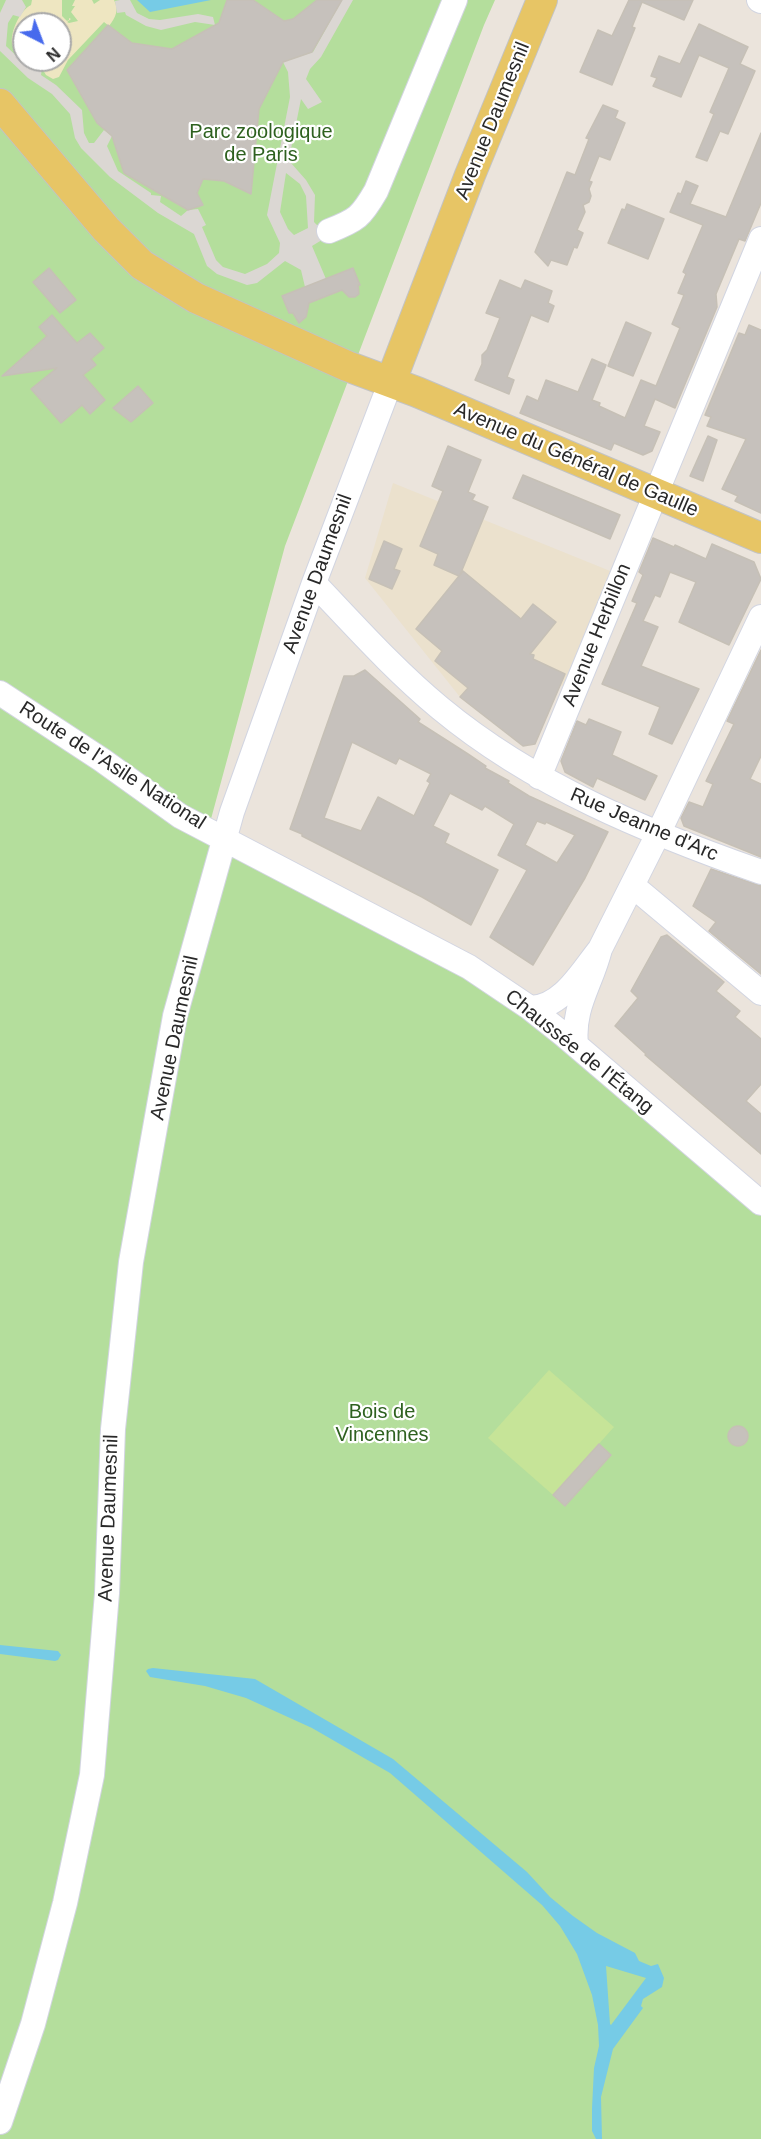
<!DOCTYPE html>
<html>
<head>
<meta charset="utf-8">
<style>
  body { margin:0 }
  #map { position:relative; width:761px; height:2139px; overflow:hidden; background:#ebe4dc; font-family:Helvetica,sans-serif }
  canvas { display:block }
  .north { position:absolute; left:12px; top:12px; width:60px; height:60px; box-sizing:border-box; background:#fff; border:2px solid #a9a9a9; border-radius:50%; rotate:138deg; font-size:16px; font-weight:700; line-height:24px; text-align:center; color:#292929 }
  .north::after { content:''; display:block; margin:auto; width:21px; height:27px; background:#476aed; clip-path:polygon(50% 0,100% 100%,50% 72%,0 100%) }
</style>
</head>
<body>
<div id="map">
<canvas width="761" height="2139"></canvas>
<div class="north">N</div>
</div>
<script>
const g = document.querySelector('canvas').getContext('2d');
g.lineJoin = 'round';
function fill(path, color) {
  g.fillStyle = color;
  g.fill(path, 'evenodd');
}
function stroke(path, color, width, dash) {
  g.strokeStyle = color;
  g.lineWidth = width;
  g.lineCap = dash ? 'butt' : 'round';
  g.setLineDash(dash || []);
  g.stroke(path);
}
function drawText(font, color, halo, rows, align = 'center') {
  g.font = font + ' Helvetica,sans-serif';
  g.lineWidth = 4.5;
  g.setLineDash([]);
  g.textBaseline = 'middle';
  g.strokeStyle = halo;
  g.fillStyle = color;
  for (const [text, x, y, turn = 0] of rows) {
    g.save();
    g.translate(x, y);
    g.rotate((+turn || 0) * Math.PI / 180);
    g.textAlign = isNaN(turn) ? turn : align;
    if (halo) g.strokeText(text, 0, 0);
    g.fillText(text, 0, 0);
    g.restore();
  }
}
fill(new Path2D(`
  M393,483L620,575L572,690L492,657L460,697L365,578Z`), '#ebe1cd');
fill(new Path2D(`
  M0,0H495L484,25L285,546L205,841L457,969L537,1025L761,1215V2139H0ZM24,24H60V60H24Z`), '#b4de9c');
fill(new Path2D(`
  M32,0H62V16L67,21L69,20V18L71,19L67,22L69,23L78,21L71,12L75,6H72L75,0H92L94,4L100,0H114C119,10 116,17 109,26L104,22L68,60L59,77L53,79L46,75L40,65L30,63L28,60H60V34L67,32L66,28L60,29V26L65,25L64,23L50,24L47,20L45,24H24V57C20,54 15,52 13,47C8,35 20,10 31,5Z`), '#eee6c1');
fill(new Path2D(`
  M549,1370L614,1427L553,1495L488,1438Z`), '#c6e498');
fill(new Path2D(`
  M6,0H22L26,7L20,17L13,15L8,23L6,46L24,63L28,60L30,63L40,65L42,68L41,75L56,85L82,110L84,133L89,143H94L104,130L112,136L107,146L118,171L151,193V195L161,196L160,202L181,216L188,210L198,209L206,225L202,227L216,260L223,267L245,274L267,264L279,253L280,243L267,215L290,97L288,72L283,62L313,52L342,0H353L321,57L310,69L306,79L322,102L308,109L301,99L290,154L291,163L306,180L315,195L314,222L317,225L328,224L330,235L312,246L326,279L305,287L301,270L285,261L257,283L247,285L217,274L207,266L194,234L158,213L110,177L81,148L75,138L70,114L52,94L28,78L0,51V13ZM286,173L300,184L306,196L308,228L294,235L288,229L280,212Z
  M120,0H130L137,13L149,19L160,20L198,14L213,17L215,25L195,22L161,30L146,26L126,15L125,12L117,13L115,1Z`), '#dbd7d3');
fill(new Path2D(`
  M137,0H211L150,12Z
  M0,1645L58,1651L61,1655L58,1660L55,1661L0,1654Z
  M153,1668L255,1679L393,1759L527,1872L550,1897L573,1916L597,1933L635,1953L639,1961L651,1966L658,1964L664,1978L662,1987L643,1999L641,2006L643,2008L613,2049L601,2097L602,2139H596L592,2131V2108L594,2068L599,2046L598,2025L592,1995L577,1954L560,1926L542,1905L390,1773L312,1728L246,1698L205,1686L150,1677L146,1671L148,1669ZM606,1966L646,1978L611,2025L610,2024Z`), '#76cbe6');
const building = new Path2D(`
  M227,0H253L284,21L293,19L317,0H342L312,52L283,62L259,109L251,194L224,181L203,179L197,193L203,205L188,210L124,173L112,136L97,123L67,70L108,25L132,43L172,49L219,23Z
  M629,0H693L684,20L642,2L632,27L635,28L612,85L580,72L598,30L612,36Z
  M699,24L748,47L740,64L755,71L728,134L720,131L707,161L696,157L714,114L710,112L729,68L699,55L681,97L653,86L657,78L651,76L659,56L680,64Z
  M603,105L618,111L615,118L625,123L610,160L599,156L589,181L592,182L589,189L591,196L589,202L583,205L585,212L577,230L583,233L577,248L574,247L567,265L551,260L548,266L535,252L567,172L575,175L589,139L586,138Z
  M761,133V203L745,241L739,239L716,294L717,307L675,408L655,399L644,426L660,432L652,451L643,455L614,443L611,450L520,413L527,396L538,401L546,380L578,392L592,359L606,365L592,400L600,403L599,406L625,418L641,380L656,386L680,328L672,324L684,295L678,293L686,274L683,272L703,225L670,212L678,193L681,194L686,181L698,186L690,204L726,217Z
  M627,204L664,219L648,259L608,243L622,209L625,210Z
  M49,268L76,300L60,313L33,282Z
  M353,268L360,285H358L359,294L355,297H349L342,290L309,303L306,317L299,323L293,313H289L282,296Z
  M500,280L521,289L525,280L552,291L548,303L554,306L548,322L531,315L507,377L514,380L509,394L475,380L482,364V355L487,350L500,318L486,313Z
  M52,315L77,343L90,333L104,348L91,359L96,365L83,375L105,400L90,414L82,405L61,423L31,389L57,368L2,376L47,336L39,327Z
  M626,322L651,333L633,376L608,366Z
  M749,325L761,330V513L735,501L738,496L722,489L746,439L707,426L711,417L705,415L739,333L745,335Z
  M138,386L153,403L131,422L113,408Z
  M708,436L717,440L703,481L690,476Z
  M448,446L481,460L468,492L475,495L472,500L488,507L460,575L463,571L521,619L533,604L556,622L530,654L534,655L533,659L565,674L535,744L523,746L460,697L468,688L435,661L442,651L416,629L459,576L434,565L438,554L420,546L443,491L432,486Z
  M523,475L620,515L610,539L513,498Z
  M653,538L674,547L675,545L706,559L712,544L754,562L761,579L729,645L679,622L696,582L670,572L660,597L655,595L643,621L658,627L641,666L699,689L672,744L649,734L660,707L602,684L637,603L632,601L643,575L639,572Z
  M384,541L402,549L394,569L400,571L392,589L369,579Z
  M761,650V756L750,779L761,784V857L684,826L681,818L689,802L703,807L713,784L706,781L734,724L727,721Z
  M365,670L420,719L418,722L468,754L486,766L485,768L509,781L508,783L529,796L608,832L585,878L533,965L490,937L527,870L498,855L514,824L485,806L482,810L450,793L433,826L449,834L445,843L498,870L471,925L422,897L302,836V834L290,829L344,676H354ZM352,742L396,764L399,758L431,774L427,781L430,783L414,816L378,797L361,831L324,818ZM537,821L545,824L546,822L575,835L557,863L525,845Z
  M589,719L621,732L612,755L657,776L645,800L597,778L593,787L565,772L561,761L577,721L586,725Z
  M711,869L761,886V974L709,931L716,922L693,906Z
  M667,935L724,982L716,991L740,1011L735,1017L761,1039V1084L746,1101L761,1114V1154L645,1055L646,1054L615,1026L638,998L631,991L661,937Z
  M728 1436a10 10 0 1 1 20 0a10 10 0 1 1-20 0Z
  M599,1444L611,1455L565,1506L553,1495Z`);
fill(building, '#c6c1bc');
stroke(building, '#c6c0b6', 1.5);
const minor = new Path2D(`
  M759,0L761,1
  M329,231C357,220 361,217 376,191L455,0
  M314,583C355,626 394,670 440,708C534,786 647,832 761,872
  M0,693L102,760L180,816L469,967L530,1008L564,1035L761,1203
  M539,777L761,239
  M633,886L761,993
  M600,949L658,834L761,617
  M530,1008C562,1008 582,971 600,949C591,985 572,1007 576,1045
  M0,2122L33,2024L65,1903L92,1775L107,1593L113,1429L131,1262L175,1016L232,812L314,583L391,381`);
const major = new Path2D(`
  M0,104L106,229L142,265L196,298L347,366L417,392L761,538
  M391,381L470,175L542,0`);
stroke(minor, '#d2d5e1', 26);
stroke(major, '#c3c3c3', 32);
stroke(minor, '#fff', 24);
stroke(major, '#e7c565', 30);
drawText('20px', '#292929', '#fff', [
  ["Avenue Daumesnil",493,121,-68],
  ["Avenue du Général de Gaulle",576,460,23],
  ["Avenue Daumesnil",318,574,-70],
  ["Avenue Herbillon",597,635,-68],
  ["Route de l'Asile National",112,766,33],
  ["Rue Jeanne d'Arc",644,825,23],
  ["Avenue Daumesnil",175,1038,-78],
  ["Chaussée de l'Étang",579,1052,39],
  ["Avenue Daumesnil",109,1518,-88]
]);
drawText('20px', '#2e611f', '#fff', [
  ["Parc zoologique",261,132],
  ["de Paris",261,155],
  ["Bois de",382,1412],
  ["Vincennes",382,1435]
]);
</script>
</body>
</html>
